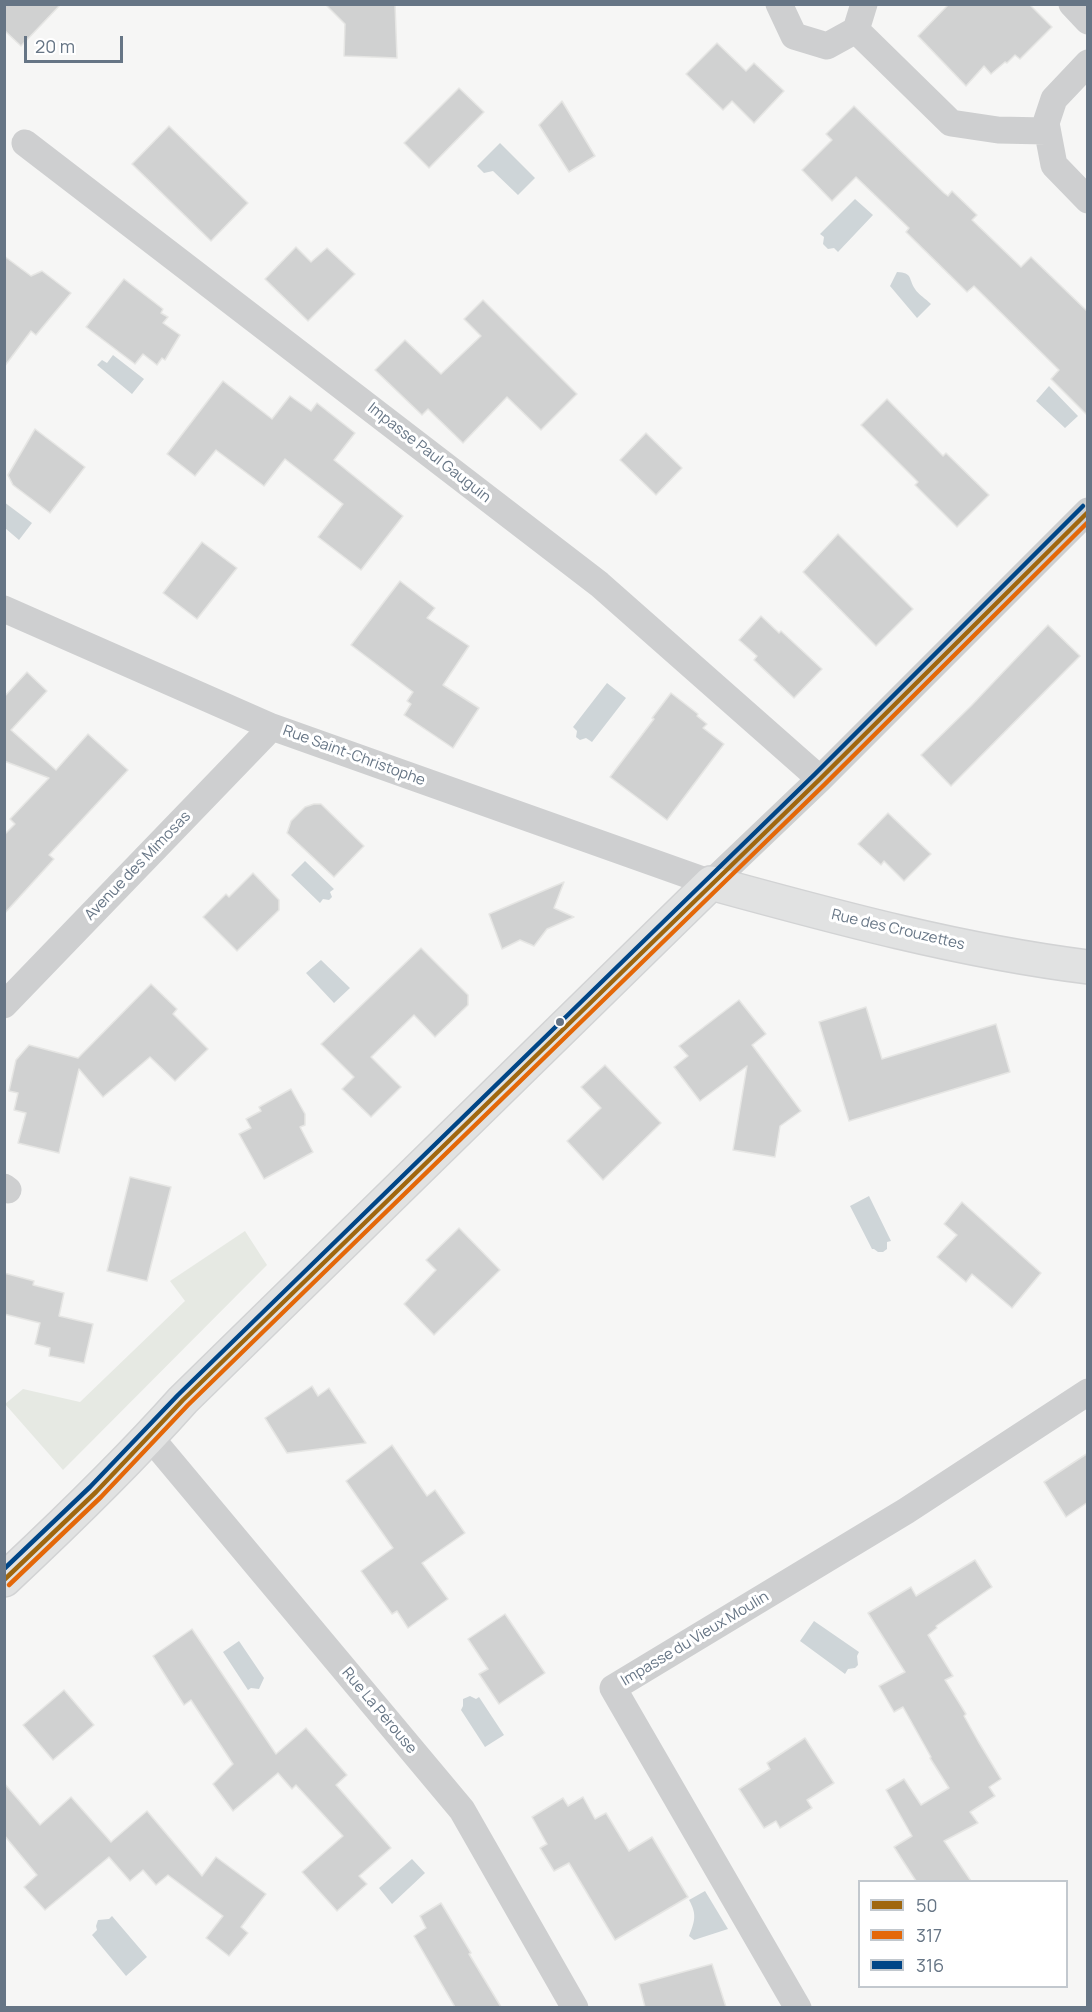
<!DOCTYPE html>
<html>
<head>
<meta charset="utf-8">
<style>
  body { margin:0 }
  #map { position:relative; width:1092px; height:2012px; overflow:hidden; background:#f6f6f5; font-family:Manrope,sans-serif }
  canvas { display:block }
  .frame { position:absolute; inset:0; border:6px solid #667585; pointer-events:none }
  .legend { position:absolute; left:858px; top:1880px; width:210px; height:108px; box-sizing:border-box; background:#fff; border:2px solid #c2c8ce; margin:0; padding:8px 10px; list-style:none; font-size:18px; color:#667585 }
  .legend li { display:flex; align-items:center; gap:12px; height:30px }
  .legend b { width:30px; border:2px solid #c2c8ce }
  .scale { position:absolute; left:24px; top:36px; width:99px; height:27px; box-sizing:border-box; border:3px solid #667585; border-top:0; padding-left:8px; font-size:18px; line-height:21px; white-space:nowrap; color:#667585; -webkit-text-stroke:4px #fff; paint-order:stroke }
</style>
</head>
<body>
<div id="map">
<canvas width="1092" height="2012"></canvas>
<div class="frame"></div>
<ul class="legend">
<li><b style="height:8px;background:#a0670f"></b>50</li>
<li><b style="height:8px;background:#e46809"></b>317</li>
<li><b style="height:8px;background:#004687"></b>316</li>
</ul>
<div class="scale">20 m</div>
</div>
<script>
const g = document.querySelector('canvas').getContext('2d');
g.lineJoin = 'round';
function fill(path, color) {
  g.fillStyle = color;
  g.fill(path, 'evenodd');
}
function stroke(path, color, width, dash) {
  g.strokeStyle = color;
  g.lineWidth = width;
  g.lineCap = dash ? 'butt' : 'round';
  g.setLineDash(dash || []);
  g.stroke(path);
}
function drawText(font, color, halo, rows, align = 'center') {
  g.font = font + ' Manrope,sans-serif';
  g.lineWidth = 6;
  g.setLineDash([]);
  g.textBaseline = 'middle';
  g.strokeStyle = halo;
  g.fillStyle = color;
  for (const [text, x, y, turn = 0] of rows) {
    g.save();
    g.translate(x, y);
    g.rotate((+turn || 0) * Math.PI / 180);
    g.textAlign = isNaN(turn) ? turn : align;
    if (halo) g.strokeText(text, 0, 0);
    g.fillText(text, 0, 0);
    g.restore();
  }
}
fill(new Path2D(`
  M245,1231L267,1265L63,1470L5,1404L23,1389L80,1402L185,1301L170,1281Z`), '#e6e9e3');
fill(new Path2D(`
  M500,143L535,178L518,195L493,171L484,173L477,166Z
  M855,199L873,215L838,252L834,248L828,249L823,244L824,237L820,234Z
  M897,272C913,273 908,278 915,289C918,294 926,299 931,304L917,318L890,286Z
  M113,355L144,379L132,394L97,365L102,360L107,363Z
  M1049,386L1078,416L1065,428L1036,401Z
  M4,502L32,523L19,540L5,528Z
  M607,683L626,698L592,742L586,738L580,740L576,737L577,731L573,727Z
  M305,861L334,889L330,892L332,897L329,900L323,899L320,903L291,875Z
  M321,960L350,988L334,1003L306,973Z
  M869,1196L891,1241L887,1242V1249L883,1252H878L874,1249H872L850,1206Z
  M814,1621L859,1652L857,1656L858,1665L855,1668L848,1669L845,1674L800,1641Z
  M239,1641L264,1678L259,1689L251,1688L248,1690L223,1652Z
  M470,1696L476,1699L479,1697L504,1735L485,1747L461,1710L463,1706V1699Z
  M412,1859L425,1873L392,1904L379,1888Z
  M705,1891L728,1929L694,1940L689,1936C695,1921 697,1914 689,1900Z
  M112,1916L147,1957L126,1976L92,1935L97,1930L96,1926L98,1920L109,1919Z`), '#ced5d8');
const building = new Path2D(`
  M4,4H61L21,46L4,30Z
  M325,4H395L397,58L344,56L345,24Z
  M949,4H1029L1052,27L1020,59L1015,55L1007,63L1005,62L991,74L984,66L966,86L918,36Z
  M717,43L746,71L754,63L784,91L754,123L732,101L723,110L686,74Z
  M459,88L484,112L429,168L404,143Z
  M562,101L595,156L569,172L539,125Z
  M854,106L944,193L948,196L952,191L977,215L972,220L1021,267L1031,257L1088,312V416L1051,379L1059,370L974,286L967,292L906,232L909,228L856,177L832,201L802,170L832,140L826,134Z
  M169,126L248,203L211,241L132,164Z
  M296,247L311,262L327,248L355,274L308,321L265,279Z
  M4,256L31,276L42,271L71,293L36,335L31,331L4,367Z
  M124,279L163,309L161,313L168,317L163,323L180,335L165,360L162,358L157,365L143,354L135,364L86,327Z
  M483,300L577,394L541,430L507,397L463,443L428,409L422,415L375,370L405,340L441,374L481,336L464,319Z
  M223,381L272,419L290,396L311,411L317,403L355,433L334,460L403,516L361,570L318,537L343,504L285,459L264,486L216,450L195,476L167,454Z
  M887,399L943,456L946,453L989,495L957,527L915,485L918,482L861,425Z
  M35,429L85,467L50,513L13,485L8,475Z
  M646,433L682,468L656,495L620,460Z
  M838,534L913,609L876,646L803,572Z
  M202,542L237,568L197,619L163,593Z
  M400,581L435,608L427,618L469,646L443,685L479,708L453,748L404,715L411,704L407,701L413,692L351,645Z
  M761,616L779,633L781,631L822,669L794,698L754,660L757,656L739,640Z
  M1048,625L1080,656L951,786L921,755L971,706Z
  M27,672L47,691L11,730L56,770L88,734L128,770L49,855L54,859L4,914V835L15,824L10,819L49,778L4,761V697Z
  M671,693L698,714L697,716L707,724L703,728L724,744L667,820L610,777L654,719L652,718Z
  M314,804H321L364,846L334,877L287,833L291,821L305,807Z
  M888,813L931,854L904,881L884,861L881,865L858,844Z
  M253,873L279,900V910L237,951L203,917L226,894L229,897Z
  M564,882L554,908L574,917L547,929L534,946L520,940L502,949L489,914Z
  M421,948L468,995V1005L435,1037L414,1015L371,1057L401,1087L371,1117L342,1089L354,1077L321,1044Z
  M151,984L177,1009L173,1014L208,1049L175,1081L150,1057L103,1097L79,1069L59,1153L18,1143L26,1113L14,1110L18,1093L9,1091L16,1060L29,1045L78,1058Z
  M739,1000L766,1034L752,1045L801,1111L780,1126L775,1157L733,1150L747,1066L700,1101L674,1067L688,1056L679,1046Z
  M866,1007L882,1059L996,1024L1010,1072L849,1121L819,1022Z
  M605,1065L661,1123L603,1180L567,1141L601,1108L581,1087Z
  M291,1089L305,1114V1125L300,1127L313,1152L264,1179L239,1134L251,1128L246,1119L261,1111L259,1107Z
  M130,1177L171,1187L147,1281L107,1271Z
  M962,1202L1041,1273L1012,1308L972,1274L966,1282L937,1257L957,1235L944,1224Z
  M459,1228L500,1270L434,1335L404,1304L436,1270L426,1260Z
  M4,1273L34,1281L33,1285L64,1293L59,1316L93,1324L84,1363L49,1356L50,1348L35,1344L40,1323L4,1314Z
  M312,1386L318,1396L329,1388L366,1443L287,1453L265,1418Z
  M392,1445L427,1496L435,1490L465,1533L422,1563L448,1599L408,1628L397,1611L392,1614L361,1571L393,1548L346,1481Z
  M1088,1453V1502L1066,1517L1044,1482Z
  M975,1560L992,1587L936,1626L937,1628L928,1635L953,1676L945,1680L966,1714L964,1716L978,1741L1001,1779L989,1787L995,1796L970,1812L978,1823L944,1841L971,1881H916L894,1847L912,1836L886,1790L904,1779L921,1805L949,1788L930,1758L931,1757L903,1707L894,1712L879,1686L905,1672L868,1613L911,1587L916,1596Z
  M505,1614L545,1673L499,1704L479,1674L488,1669L468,1639Z
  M192,1629L276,1754L306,1728L347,1775L336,1785L391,1848L359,1876L367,1884L337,1911L302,1872L343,1836L296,1785L292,1789L278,1773L233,1811L213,1784L233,1764L191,1700L184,1705L153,1656Z
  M64,1690L94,1725L53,1760L23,1725Z
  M805,1738L834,1783L807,1800L812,1808L780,1828L776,1821L764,1828L739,1789L770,1769L767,1763Z
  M4,1783L40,1825L71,1797L111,1842L147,1811L202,1876L216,1857L266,1894L241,1927L248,1933L229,1956L206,1938L223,1916L168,1875L156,1885L143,1870L130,1881L109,1857L45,1910L24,1887L37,1875L4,1835Z
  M583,1797L595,1819L606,1813L629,1851L652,1837L688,1897L615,1940L569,1863L554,1871L540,1848L547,1844L532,1817L563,1798L568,1806Z
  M441,1903L471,1953L469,1954L501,2007H455L414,1936L426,1928L420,1916Z
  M712,1964L726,2007H645L639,1984Z`);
fill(building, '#d0d1d1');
stroke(building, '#e6e6e4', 1.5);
const secondary = new Path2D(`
  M4,1580C66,1522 127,1463 183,1400L711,883C835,917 960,951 1088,967`);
stroke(secondary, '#d2d3d4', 36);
stroke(new Path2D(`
  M779,4L794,36L827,46L856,30L864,4
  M1072,4L1088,21
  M856,30L951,123L998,130L1046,131
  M1088,63L1054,99L1046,123L1054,165L1088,200
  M25,143L599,584L820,779
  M4,609L272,727L711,883L820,779L1088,511
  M4,1005L272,727
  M4,1187L8,1190
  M150,1437L462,1810L575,2008
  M798,2008L613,1688L906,1511L1088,1392`), '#cecfd0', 27);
stroke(secondary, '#e1e2e2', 33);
stroke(new Path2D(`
  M4,1580L96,1492L183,1400L820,779L1088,512`), '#a0670f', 4.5);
stroke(new Path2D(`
  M9,1585L101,1497L188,1405L825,784L1088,522`), '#e46809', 4.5);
stroke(new Path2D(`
  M4,1569L90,1487L178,1395L815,774L1083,506`), '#004687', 4.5);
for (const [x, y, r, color] of [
  [560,1022,5,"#667585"]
]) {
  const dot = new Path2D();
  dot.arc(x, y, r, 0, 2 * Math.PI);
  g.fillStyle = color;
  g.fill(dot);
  stroke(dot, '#fff', 2);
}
drawText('15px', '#667585', '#fff', [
  ["Impasse Paul Gauguin",429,453,38],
  ["Rue Saint-Christophe",354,756,20],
  ["Avenue des Mimosas",138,866,-46],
  ["Rue des Crouzettes",898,930,13],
  ["Impasse du Vieux Moulin",695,1639,-31],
  ["Rue La Pérouse",379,1711,50]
]);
</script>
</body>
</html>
